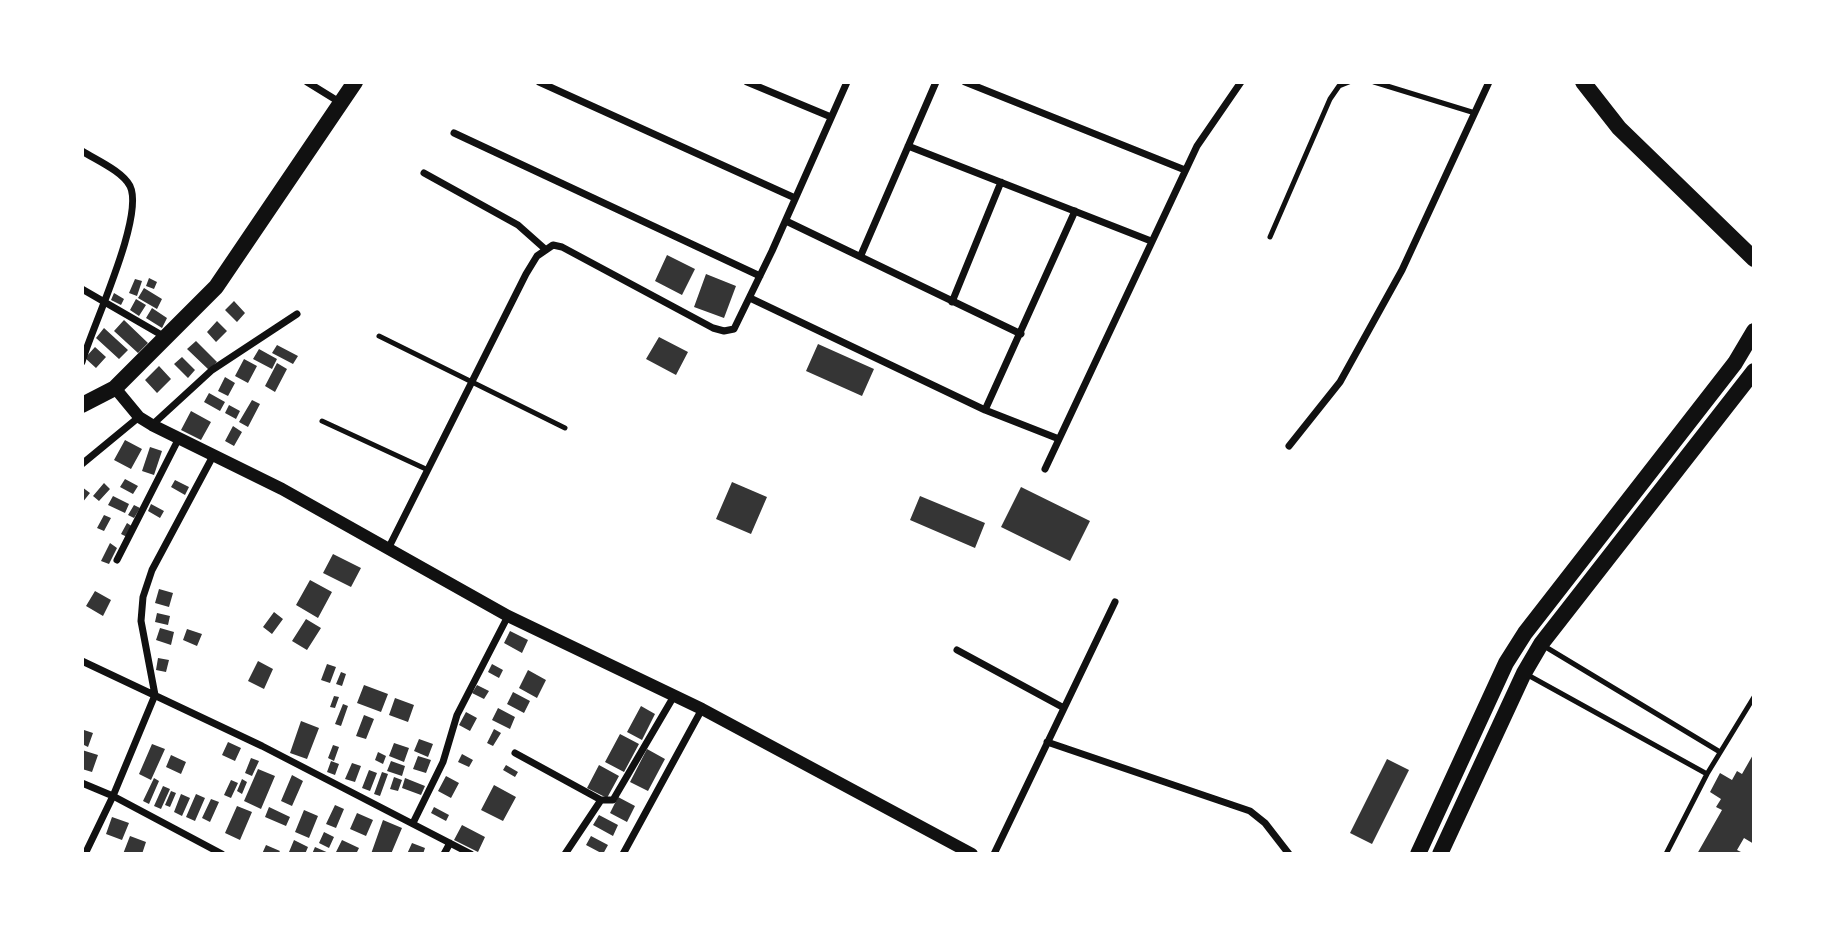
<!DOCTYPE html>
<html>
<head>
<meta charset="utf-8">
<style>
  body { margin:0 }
  #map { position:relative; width:1836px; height:936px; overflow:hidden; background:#fff; font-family:"Public Sans",sans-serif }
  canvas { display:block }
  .frame { position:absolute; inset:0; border:84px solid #fff; pointer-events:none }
</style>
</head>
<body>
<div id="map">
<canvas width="1836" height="936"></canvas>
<div class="frame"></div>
</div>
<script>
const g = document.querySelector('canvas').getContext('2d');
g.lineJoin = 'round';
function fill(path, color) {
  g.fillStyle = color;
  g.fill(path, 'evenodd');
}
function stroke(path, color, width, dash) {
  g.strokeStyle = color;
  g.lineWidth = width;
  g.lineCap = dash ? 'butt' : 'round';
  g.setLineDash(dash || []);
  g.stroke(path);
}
fill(new Path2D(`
  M667,255L695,269L682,295L655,281Z
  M706,274L736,286L724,318L694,307Z
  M149,278L157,282L154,289L146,286Z
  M135,279L142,281L137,296L129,293Z
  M144,288L162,299L157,309L138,298Z
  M114,293L124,299L121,305L111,300Z
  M136,299L146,305L139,316L130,310Z
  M234,301L245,313L237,322L225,310Z
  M152,308L167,318L162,328L146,318Z
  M124,320L148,343L138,353L114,331Z
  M217,321L227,331L216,342L207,332Z
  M104,328L128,350L119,359L96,338Z
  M659,337L688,352L676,375L646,359Z
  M196,341L217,362L209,370L187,349Z
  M818,344L874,369L862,396L806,371Z
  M277,345L298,356L293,364L272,353Z
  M95,347L106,357L96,368L85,358Z
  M259,349L277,359L272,369L253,359Z
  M182,357L195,370L188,378L174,364Z
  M244,359L257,366L248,383L235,376Z
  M277,363L287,369L275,392L265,386Z
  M159,366L171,379L157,393L145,380Z
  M225,377L235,383L228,396L218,391Z
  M209,393L225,402L220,411L204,402Z
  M252,400L260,404L248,427L239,422Z
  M229,405L240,411L236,419L225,413Z
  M191,411L211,422L201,440L181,430Z
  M233,426L242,432L234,446L225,441Z
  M125,440L142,449L131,469L114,460Z
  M150,447L162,451L154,475L142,471Z
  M125,479L138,486L133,494L120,487Z
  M175,480L189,487L185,495L171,487Z
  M732,482L767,497L751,534L716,519Z
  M104,483L110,489L99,501L93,496Z
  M82,487L90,493L82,503Z
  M1021,487L1090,521L1070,561L1001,527Z
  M113,496L129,504L125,513L108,505Z
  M920,496L985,523L975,548L910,520Z
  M151,504L164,511L160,518L148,511Z
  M134,505L140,508L134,518L128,515Z
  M104,515L111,518L104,531L97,528Z
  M127,523L133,527L127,537L121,534Z
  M110,543L117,548L109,564L101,561Z
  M333,554L361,568L351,587L323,573Z
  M310,580L332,592L318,618L296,605Z
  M159,589L173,593L169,607L155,603Z
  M95,591L111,600L103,616L86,606Z
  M274,612L283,619L272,634L263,627Z
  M157,613L170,616L168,625L155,622Z
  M306,619L321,628L307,650L292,641Z
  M160,628L174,632L171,645L156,640Z
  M187,629L202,634L197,646L183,640Z
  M510,631L528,640L522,653L504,643Z
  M158,658L169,660L166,672L156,670Z
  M258,661L273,669L264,689L248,681Z
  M327,664L336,667L330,683L321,680Z
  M492,664L503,670L499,678L488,672Z
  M528,670L546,680L537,698L519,688Z
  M341,672L346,674L342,686L336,684Z
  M364,685L388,694L381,712L357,703Z
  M477,685L489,691L484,699L472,693Z
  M513,692L530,701L524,713L507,704Z
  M334,696L339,697L335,708L330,707Z
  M395,698L414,705L408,722L389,715Z
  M343,704L348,706L341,726L335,724Z
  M641,706L655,714L642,740L627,732Z
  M498,708L515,717L510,729L492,720Z
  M466,712L477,718L470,731L459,725Z
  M364,715L374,719L366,739L356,736Z
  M301,721L319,728L307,759L290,753Z
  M494,729L501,733L493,746L487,743Z
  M84,730L93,733L88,747L82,744Z
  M620,734L639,744L624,772L605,762Z
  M419,739L433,744L428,757L414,751Z
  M228,742L241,748L235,761L222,755Z
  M394,743L409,748L404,762L389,756Z
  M152,744L165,749L151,780L139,774Z
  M333,745L339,747L334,761L328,758Z
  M647,749L665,759L648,791L630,782Z
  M82,750L98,755L92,772L82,769Z
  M378,752L386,756L383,764L375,760Z
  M1754,753V844L1744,838L1737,850L1745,854H1697L1722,810L1716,807L1721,799L1710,792L1720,773L1732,780L1737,771L1742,774Z
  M462,754L473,760L469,767L458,762Z
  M171,755L186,762L181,774L166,767Z
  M418,756L431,760L426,773L413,769Z
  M251,758L259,761L252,776L245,773Z
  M1387,759L1409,770L1372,844L1350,833Z
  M331,761L339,764L335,775L327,772Z
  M391,761L405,766L402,776L387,771Z
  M352,763L361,766L355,782L345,779Z
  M506,765L518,772L515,777L503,770Z
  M599,765L619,776L607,798L587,788Z
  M258,769L275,776L261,809L244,801Z
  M369,770L377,773L370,791L362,788Z
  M382,772L388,774L380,796L374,794Z
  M292,775L303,781L292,806L281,801Z
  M446,776L459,783L451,798L438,791Z
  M394,777L402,780L398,791L390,789Z
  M154,778L159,781L149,804L143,801Z
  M405,778L425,786L421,795L402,788Z
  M242,779L247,782L242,794L237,791Z
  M231,780L238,783L231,798L224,795Z
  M494,785L516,797L503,821L481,810Z
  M163,786L170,789L161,809L154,806Z
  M171,791L176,793L170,807L165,805Z
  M181,794L190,798L182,816L174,812Z
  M196,794L205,798L195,821L186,817Z
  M618,797L635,806L627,822L610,813Z
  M211,799L219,802L210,822L202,818Z
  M335,805L344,809L336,828L326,824Z
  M237,806L252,812L240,840L225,833Z
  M269,807L290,817L286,826L265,817Z
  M434,807L449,815L446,821L431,813Z
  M304,810L318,816L309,838L295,832Z
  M357,813L373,820L366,836L350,829Z
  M599,815L618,825L613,836L593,825Z
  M112,817L129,823L122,840L106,834Z
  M383,820L402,828L391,854H371Z
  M462,825L485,837L478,852L454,840Z
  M324,832L334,837L329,848L319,843Z
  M130,836L146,842L142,854H123Z
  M591,836L608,845L603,854L586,845Z
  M294,840L308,847L305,854L289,852Z
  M342,840L359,848L356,854H335Z
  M412,843L425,848L423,854H407Z
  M266,845L280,851L278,854H262Z
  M315,847L331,854H312Z`), '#353535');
stroke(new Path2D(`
  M1374,82L1475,113
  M1270,237L1330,99L1339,86L1349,82
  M379,336L565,428
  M322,421L428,470
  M1544,646L1720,752
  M1526,674L1707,774
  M1666,854L1707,774L1754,697`), '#111', 5);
stroke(new Path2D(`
  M307,82L341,103
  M539,82L795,198
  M747,82L831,117
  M965,82L1185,170
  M454,133L760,276
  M908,146L1151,241
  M82,151C96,160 122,171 130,186C145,216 92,327 82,362
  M424,173L518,225L545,249
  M786,221L1021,334
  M861,255L936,82
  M82,289L165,337
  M750,298L985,410L1059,439
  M952,302L1001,182
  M985,410L1075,211
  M152,425L212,370L297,314
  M1289,446L1340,382L1402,270L1489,82
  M82,464L139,417
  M1045,469L1197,146L1241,82
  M389,547L526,274L537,256L553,245L562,247L713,328L724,331L734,329L772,251L847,82
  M117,560L179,438
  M957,650L1064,708
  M82,661L262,746L471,854
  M1047,742L1250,811L1265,823L1289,854
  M515,753L601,800H613L674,696
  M82,783L113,796L222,854
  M413,823L443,762L457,715L508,616
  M85,854L113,796L155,695L141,621L143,597L152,570L213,456
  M444,854L450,843
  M565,854L601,800
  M623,854L702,709
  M994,854L1115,602`), '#111', 7);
stroke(new Path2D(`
  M115,388L139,417L152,425L282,489L508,616L702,709L972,854`), '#111', 12);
stroke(new Path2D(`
  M1583,82L1619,128L1754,259
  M82,405L115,388L216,287L355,82`), '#111', 16);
stroke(new Path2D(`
  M1418,854L1506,663L1525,633L1735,363L1754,331
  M1440,854L1524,673L1541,644L1754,371`), '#111', 16);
</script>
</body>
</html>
